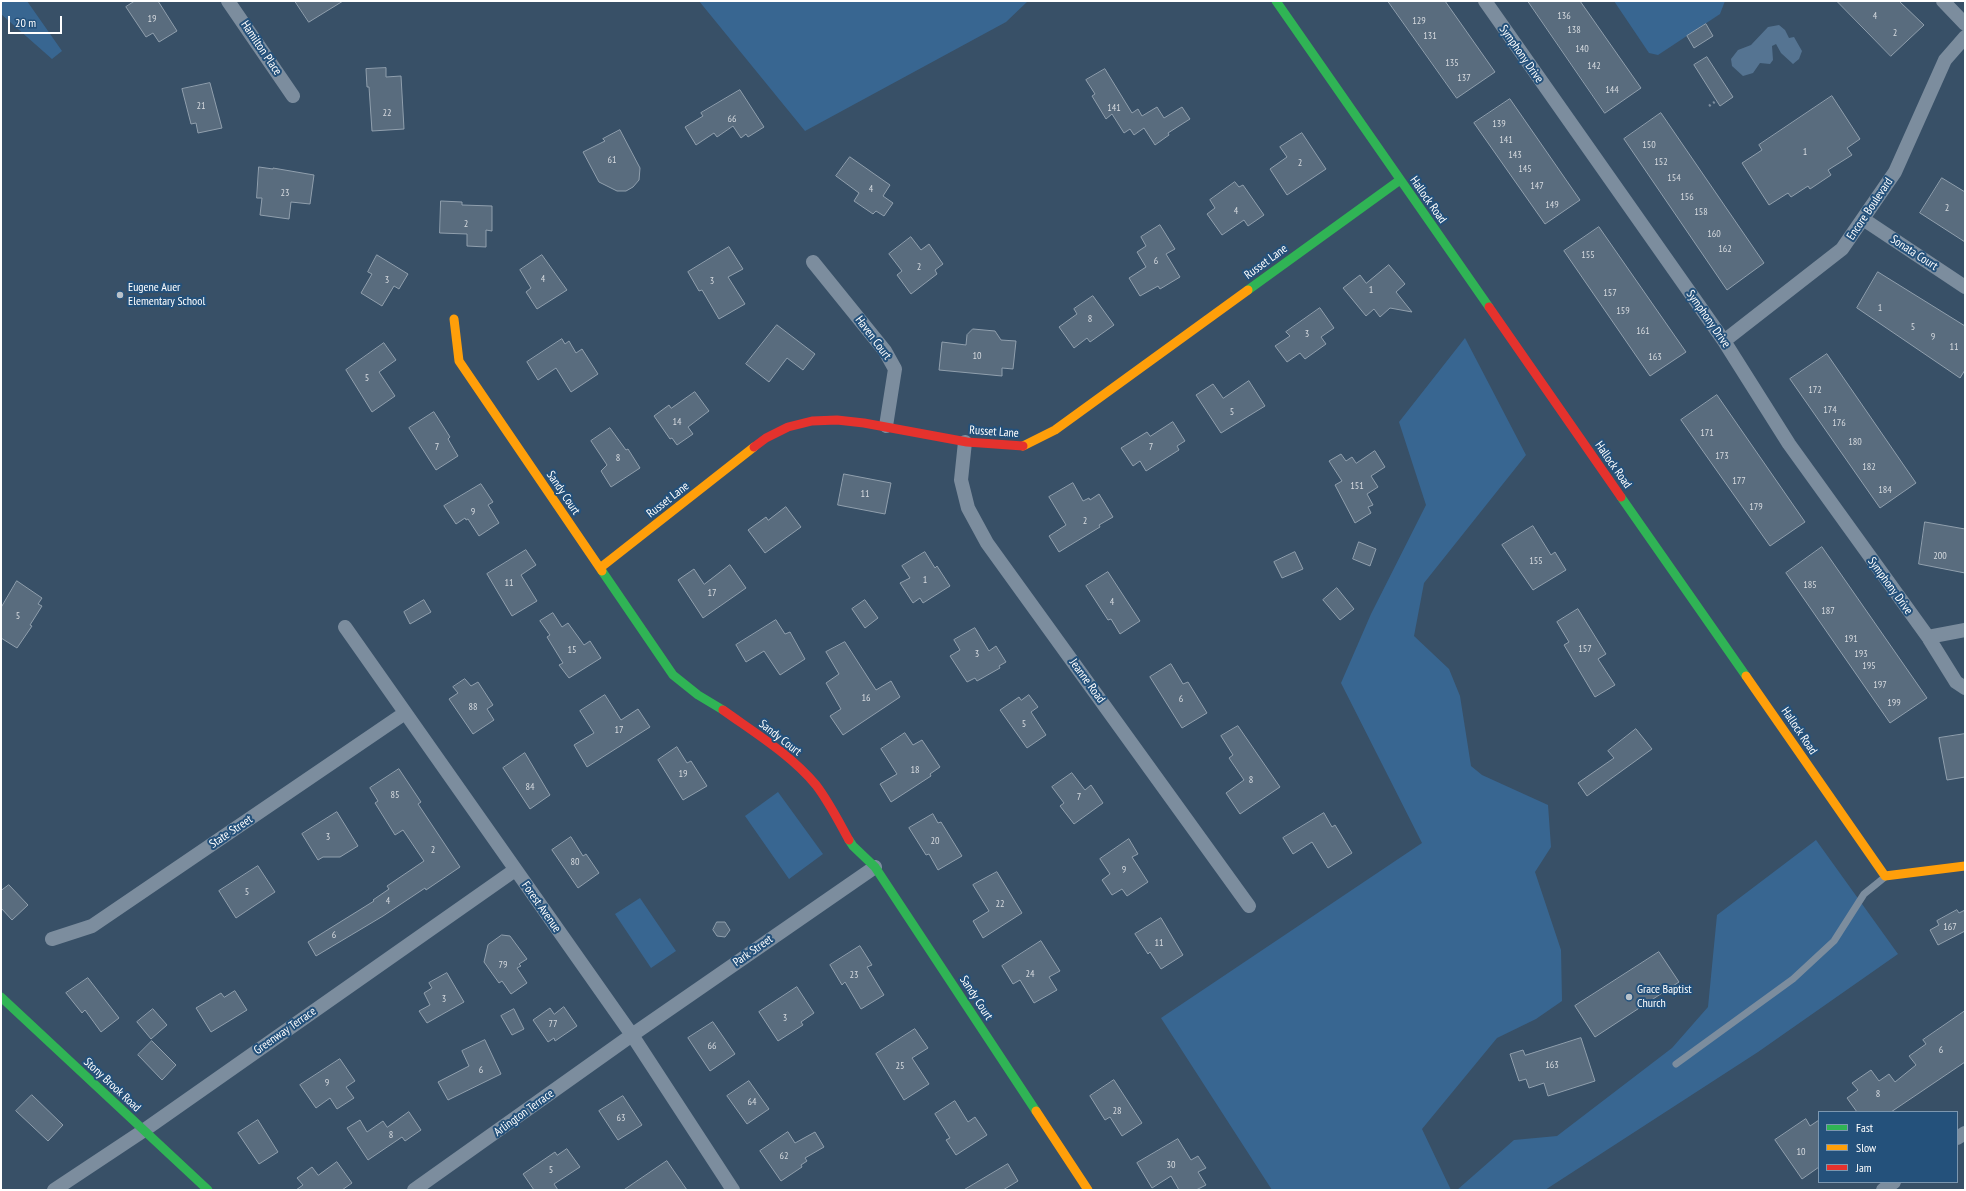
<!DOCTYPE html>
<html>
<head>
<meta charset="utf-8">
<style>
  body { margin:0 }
  #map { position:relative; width:1966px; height:1191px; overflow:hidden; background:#385067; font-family:"PT Sans Narrow",sans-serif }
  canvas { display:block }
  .frame { position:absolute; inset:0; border:2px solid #fff; pointer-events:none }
  .legend { position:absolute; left:1818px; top:1111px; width:140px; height:72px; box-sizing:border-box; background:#24517b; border:1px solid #7c97b0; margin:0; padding:5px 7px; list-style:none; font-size:12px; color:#fff }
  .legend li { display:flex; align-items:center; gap:8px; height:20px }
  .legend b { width:20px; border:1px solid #7c97b0 }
  .scale { position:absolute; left:8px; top:16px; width:54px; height:18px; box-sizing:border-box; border:2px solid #fff; border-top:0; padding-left:5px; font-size:12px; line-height:14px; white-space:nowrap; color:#fff; -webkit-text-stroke:3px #24517b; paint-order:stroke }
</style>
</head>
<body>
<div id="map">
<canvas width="1966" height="1191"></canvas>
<div class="frame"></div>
<ul class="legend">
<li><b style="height:5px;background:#30b455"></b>Fast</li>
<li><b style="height:5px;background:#ff9f0a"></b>Slow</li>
<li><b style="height:5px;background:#e5322d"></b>Jam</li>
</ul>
<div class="scale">20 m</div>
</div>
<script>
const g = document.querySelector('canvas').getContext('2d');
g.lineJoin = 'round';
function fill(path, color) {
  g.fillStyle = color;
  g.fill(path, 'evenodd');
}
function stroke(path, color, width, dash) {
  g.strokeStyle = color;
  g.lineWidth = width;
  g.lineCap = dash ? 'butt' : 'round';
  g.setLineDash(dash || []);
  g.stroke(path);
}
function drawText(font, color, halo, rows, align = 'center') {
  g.font = font + ' "PT Sans Narrow",sans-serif';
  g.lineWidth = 4;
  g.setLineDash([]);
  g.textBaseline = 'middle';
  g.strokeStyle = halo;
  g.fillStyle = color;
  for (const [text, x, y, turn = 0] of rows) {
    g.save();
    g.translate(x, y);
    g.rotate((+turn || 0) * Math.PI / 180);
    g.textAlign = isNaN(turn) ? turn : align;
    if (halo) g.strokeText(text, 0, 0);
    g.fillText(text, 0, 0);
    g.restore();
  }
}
fill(new Path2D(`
  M1,1H27L62,51L52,59L1,14Z
  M699,1H1028L1006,22L805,131Z
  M1614,1H1725L1720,14L1658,55L1649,53Z
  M1465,338L1526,455L1424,583L1414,636L1449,669L1460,696L1471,766L1482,775L1548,805L1551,847L1535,872L1561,950L1562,1001L1536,1019L1497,1038L1422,1129L1451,1190H1272L1161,1018L1422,843L1341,683L1371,614L1426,505L1399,422Z
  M778,792L823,854L789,879L745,816Z
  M1816,840L1898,954L1758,1052L1545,1190H1457L1514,1140L1557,1136L1672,1048L1708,1007L1717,915Z
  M640,898L676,951L651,968L615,914Z`), '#386691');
fill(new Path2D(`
  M1779,25L1785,30L1789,38L1794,37L1802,51L1799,59L1793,64L1781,53L1776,44L1772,46L1773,60L1770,64L1760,63L1753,73L1743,76L1732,66L1731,59L1738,50L1751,45L1768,27Z`), '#557492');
const building = new Path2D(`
  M135,1H158L177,31L159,42L153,33L146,37L126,7Z
  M295,1H343L309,22Z
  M1388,1H1445L1495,72L1457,98Z
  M1528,1H1580L1641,88L1605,113Z
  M1837,1H1899L1924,25L1891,56Z
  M1706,24L1713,36L1694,48L1687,36Z
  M1707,57L1733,97L1720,106L1694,65Z
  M386,68V77L401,76L404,129L372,131L369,87H367L366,69Z
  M1105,69L1132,113L1138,109L1142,116L1157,107L1164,118L1182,107L1190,119L1168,133L1169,135L1155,145L1144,128L1134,135L1130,129L1124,133L1112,114L1106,119L1092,96L1095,94L1086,80Z
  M210,83L222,128L198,133L196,123L191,124L182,89Z
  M740,90L764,127L748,137L746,134L741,138L733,126L717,137L714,133L696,145L685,127L703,116L701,113Z
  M1832,96L1860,139L1847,148L1852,155L1828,170L1831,175L1810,189L1808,186L1791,197L1788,193L1769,205L1742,163L1762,150L1759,145Z
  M1510,99L1580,200L1545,224L1474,123Z
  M1661,113L1764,263L1727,290L1624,139Z
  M620,130L640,168L639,180L633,187L626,191H617L599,182L583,152L605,141L603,139Z
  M1302,133L1326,169L1287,195L1270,169L1287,157L1280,147Z
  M850,157L890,185L883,196L893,203L884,216L876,211L873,214L854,201L859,193L836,176Z
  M259,167L273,169V168L314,175L310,204L291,202L289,219L260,215L262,198H257Z
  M1942,178L1965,192V242L1920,213Z
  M1235,182L1239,187L1243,185L1264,215L1248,226L1244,220L1222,235L1207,214L1215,208L1210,200Z
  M441,201L462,202V205L492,206V231L486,230V247L467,246V234L440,233Z
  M1160,225L1175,249L1166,254L1180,277L1160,289L1158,286L1140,296L1129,278L1146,267L1137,252L1146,246L1141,237Z
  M1599,227L1686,352L1650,376L1564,251Z
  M911,237L921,250L929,244L943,264L935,270L937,274L911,294L897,275L902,271L889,254Z
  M729,247L743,269L728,277L745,304L719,319L702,290L699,291L688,272Z
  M377,255L408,274L399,289L394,286L382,306L361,293L372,274L368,272Z
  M542,255L567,290L537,309L526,292L531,288L520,270Z
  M1389,265L1405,284L1396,292L1412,312L1390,308L1380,317L1374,309L1366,316L1343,288L1360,275L1366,283Z
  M1878,272L1965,326V370L1960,378L1857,308Z
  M1093,296L1114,325L1090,342L1087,338L1074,348L1059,327L1077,314L1074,309Z
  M1320,308L1334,328L1321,337L1326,344L1305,359L1300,353L1287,362L1275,346L1290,336L1286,332Z
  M777,325L815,354L803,370L787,358L769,382L746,364Z
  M973,329L995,331L1001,340L1016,341L1013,369L1002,368V376L939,370L942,342L966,345L967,335Z
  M562,339L565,344L569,341L576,353L582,349L598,374L571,392L556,368L538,380L527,362Z
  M384,343L396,360L379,372L395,396L372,412L346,370Z
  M1827,354L1916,483L1880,508L1790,379Z
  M1249,381L1265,406L1221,433L1196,395L1213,384L1223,398Z
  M695,392L709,411L688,427L693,434L677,445L672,438L670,439L654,416L669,405L671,408Z
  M1717,395L1805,522L1770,546L1681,420Z
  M434,412L450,437L448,439L458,456L436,470L409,428Z
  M1173,422L1185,441L1177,446L1179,450L1146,471L1140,461L1133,466L1121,448L1147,432L1150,436Z
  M610,428L626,450L628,449L640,468L611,487L601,471L607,465L591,441Z
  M1375,451L1385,467L1371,476L1378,487L1367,494L1373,505L1368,507L1371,513L1355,523L1335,485L1342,481L1329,461L1341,454L1346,461L1352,457L1356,463Z
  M844,474L891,483L885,514L838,505Z
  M1073,483L1083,501L1089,498L1090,500L1099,494L1113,517L1099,525L1100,527L1059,552L1049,536L1066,525L1049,497Z
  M481,484L493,502L488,505L499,523L479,536L468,519L466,520L465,518L456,524L444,506Z
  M786,507L801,527L765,553L748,530L766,517L768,520Z
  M1925,522L1965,529V573L1919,564Z
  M1533,526L1551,555L1555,552L1566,570L1533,590L1502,545Z
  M1359,542L1376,549L1370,566L1353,559Z
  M1822,547L1927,698L1890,723L1786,573Z
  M526,550L536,565L521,575L537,601L512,616L487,574Z
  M925,552L935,568L937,566L950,586L923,603L920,598L913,603L900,583L910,578L902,566Z
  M1295,552L1303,569L1282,578L1274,562Z
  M730,565L746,588L703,618L678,580L694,569L704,584Z
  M1108,572L1140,621L1120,634L1111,619L1108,620L1086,586Z
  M17,581L42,598L38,604L42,606L30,625L32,626L17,648L1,638V608Z
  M1337,588L1354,609L1340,620L1323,600Z
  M424,600L431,612L410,624L404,612Z
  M865,600L878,618L865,628L852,609Z
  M1578,609L1606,654L1598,659L1615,685L1595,697L1564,645L1569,642L1557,622Z
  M553,613L562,627L568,623L584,645L590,641L601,658L569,678L559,665L563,663L547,637L550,635L540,621Z
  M776,620L785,634L790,632L805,659L780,675L764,651L746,662L736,645Z
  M975,628L989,651L996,646L1006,662L999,666L1000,668L977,681L975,678L967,682L950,656L960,650L954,640Z
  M845,642L876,690L891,681L900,697L843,735L830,716L841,709L826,683L839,674L826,652Z
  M1171,664L1183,684L1188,682L1207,713L1182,728L1150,677Z
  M465,679L471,686L478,682L493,705L487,709L494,720L473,734L449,699L458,693L453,687Z
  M605,695L621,720L638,709L650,727L587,767L574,745L594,733L580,711Z
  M1029,695L1038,707L1031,712L1046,735L1027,748L1000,710L1019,697L1021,700Z
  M1238,726L1280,787L1240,814L1226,793L1244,780L1229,758L1233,755L1221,736Z
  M1636,729L1652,749L1587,796L1578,783L1614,758L1608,751Z
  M905,733L913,745L922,740L940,767L930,774L931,776L891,802L880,784L897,774L881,749Z
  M1965,734V777L1947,780L1939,738Z
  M677,747L687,763L691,761L707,786L683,800L658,760Z
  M525,753L550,795L530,809L503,768Z
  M399,769L421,802L418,804L460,867L426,890L425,888L383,916L316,956L308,942L374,901L373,900L389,889L387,886L424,861L403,830L395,835L375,803L378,801L370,788Z
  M1072,773L1085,790L1091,785L1103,803L1074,824L1060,806L1064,803L1052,787Z
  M337,812L358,846L340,857H323L318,860L302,834Z
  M1324,813L1332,827L1335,825L1352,853L1328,868L1312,842L1293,854L1283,838Z
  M933,814L938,823L941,822L962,856L938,870L929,854L926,855L909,828Z
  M571,837L583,856L586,854L599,873L578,888L552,850Z
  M1129,839L1138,854L1132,857L1148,882L1127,896L1122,889L1112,895L1102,880L1110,874L1100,859Z
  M258,866L275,892L236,918L219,891Z
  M997,872L1022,913L983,938L973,921L989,911L973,885Z
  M9,885L28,905L12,920L1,908V891Z
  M1957,910L1959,913L1965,910V931L1938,945L1930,930L1939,925L1937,921Z
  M1161,918L1183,955L1161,969L1150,952L1148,954L1135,934Z
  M717,922H725L730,930L725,937L717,936L713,930Z
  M502,935L510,936L527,959L519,964L521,966L517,968L527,983L511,994L502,981L499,983L484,962L488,945Z
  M1041,941L1060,971L1049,977L1057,990L1034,1003L1020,980L1013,984L1002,966Z
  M860,946L872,965L867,967L884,995L861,1009L845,982L842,985L830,965Z
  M1659,952L1679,982L1595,1037L1575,1006Z
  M447,973L464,1002L427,1023L419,1011L430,1005L424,993L432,988L429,983Z
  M88,978L119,1018L101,1032L85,1010L82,1013L66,993Z
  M797,987L814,1013L801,1022L803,1025L778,1041L759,1012Z
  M235,991L247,1010L211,1032L196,1008L221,993L224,997Z
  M564,1007L577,1026L555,1041L554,1038L548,1042L533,1020L550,1008L554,1014Z
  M153,1009L167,1025L151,1039L137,1022Z
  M514,1009L524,1029L512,1035L501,1016Z
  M1965,1011V1062L1891,1112H1857L1847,1098L1858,1090L1852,1083L1871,1070L1879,1081L1889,1074L1895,1082L1916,1065L1909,1056L1926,1044L1923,1040Z
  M713,1022L735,1054L710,1071L688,1038Z
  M915,1029L928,1048L912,1058L929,1084L904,1100L876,1054Z
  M1581,1038L1595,1081L1548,1096L1544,1083L1529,1088L1526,1079L1519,1081L1510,1054L1523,1050L1525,1055Z
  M485,1040L501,1074L448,1100L438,1082L469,1066L462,1051Z
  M152,1041L176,1065L162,1080L138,1055Z
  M340,1059L355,1081L346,1087L354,1098L337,1109L330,1098L316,1108L300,1085Z
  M1114,1080L1142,1123L1122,1136L1110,1117L1105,1120L1090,1096Z
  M749,1081L769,1109L747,1124L727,1096Z
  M32,1095L63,1125L48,1141L16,1111Z
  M623,1096L642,1125L618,1140L599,1111Z
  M955,1101L968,1122L975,1117L987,1135L956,1155L946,1140L950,1138L935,1114Z
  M409,1112L421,1130L405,1141L402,1137L368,1160L347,1128L360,1120L367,1132L383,1121L387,1127Z
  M1806,1119L1810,1126L1819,1120V1167L1802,1179L1775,1140Z
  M258,1120L278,1152L259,1164L238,1133Z
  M788,1132L795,1143L815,1132L824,1147L805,1158L807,1161L801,1165L802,1167L781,1181L760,1151Z
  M1178,1139L1191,1160L1198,1156L1206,1168L1198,1172L1206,1185L1196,1190H1179L1171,1176L1152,1188L1137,1163Z
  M567,1149L580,1167L554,1184L558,1190H534L523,1174L555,1152L557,1155Z
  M667,1161L687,1190H624Z
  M337,1162L352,1183L342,1190H296L303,1185L297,1178L312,1167L318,1175Z
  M1008,1164L1018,1181L1003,1190H964Z`);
fill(building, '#596c7e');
stroke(building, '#909fad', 1);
stroke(new Path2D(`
  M1709,106L1716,101`), '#7c8d9e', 2.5, [2, 3]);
stroke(new Path2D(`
  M1676,1064L1793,979L1834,941L1864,894L1885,877`), '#7c8d9e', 7);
stroke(new Path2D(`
  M228,1L293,96
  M1485,1L1724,341L1789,444L1928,637L1956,682L1965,688
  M1943,1L1965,24
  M1863,219L1965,287
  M813,262L885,351L895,369L886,426
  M1724,341L1842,249L1895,172L1945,60L1965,37
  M965,442L961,480L968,508L987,543L1249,906
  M345,627L632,1035L733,1190
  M1928,637L1965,630
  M52,939L92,926L405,713
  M1957,1138L1965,1133
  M54,1190L143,1131L515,870
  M414,1190L632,1035L875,867
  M1883,1190L1894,1182`), '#7c8d9e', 14);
stroke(new Path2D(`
  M1276,1L1489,307
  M1248,290L1400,180
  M1621,497L1746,676
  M602,571L673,675L698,695L723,710
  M849,840L853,846L875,867L1036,1111
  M1,997L208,1190`), '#30b455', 9);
stroke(new Path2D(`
  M454,319L459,361L602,571
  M1023,446L1055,430L1248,290
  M600,568L754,447
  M1746,676L1885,876L1965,866
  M1036,1111L1088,1190`), '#ff9f0a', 9);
stroke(new Path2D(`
  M1489,307L1621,497
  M754,447L766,438L788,427L812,421L837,420L864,423L967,442L1023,446
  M723,710C755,733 791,755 816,785C829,802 839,822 849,840`), '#e5322d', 9);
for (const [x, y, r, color] of [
  [120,295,4,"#b9c2ca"],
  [1629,997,4,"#b9c2ca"]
]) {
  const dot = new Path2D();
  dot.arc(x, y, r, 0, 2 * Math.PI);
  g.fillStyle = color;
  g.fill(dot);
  stroke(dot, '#24517b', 1.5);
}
drawText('10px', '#d6dadf', null, [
  ["136",1564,16],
  ["4",1875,16],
  ["19",152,19],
  ["129",1419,21],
  ["138",1574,30],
  ["2",1895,33],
  ["131",1430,36],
  ["140",1582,49],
  ["135",1452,63],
  ["142",1594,66],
  ["137",1464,78],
  ["144",1612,90],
  ["21",201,106],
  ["141",1114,108],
  ["22",387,113],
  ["66",732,119],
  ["139",1499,124],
  ["141",1506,140],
  ["150",1649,145],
  ["1",1805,152],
  ["143",1515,155],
  ["61",612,160],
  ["152",1661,162],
  ["2",1300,163],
  ["145",1525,169],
  ["154",1674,178],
  ["147",1537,186],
  ["4",871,189],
  ["23",285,193],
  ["156",1687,197],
  ["149",1552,205],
  ["2",1947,208],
  ["4",1236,211],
  ["158",1701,212],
  ["2",466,224],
  ["160",1714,234],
  ["162",1725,249],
  ["155",1588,255],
  ["6",1156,261],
  ["2",919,267],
  ["4",543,279],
  ["3",387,280],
  ["3",712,281],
  ["1",1371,290],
  ["157",1610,293],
  ["1",1880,308],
  ["159",1623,311],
  ["8",1090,319],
  ["5",1913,327],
  ["161",1643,331],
  ["3",1307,334],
  ["9",1933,337],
  ["11",1954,347],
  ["10",977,356],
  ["163",1655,357],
  ["5",367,378],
  ["172",1815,390],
  ["174",1830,410],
  ["5",1232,412],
  ["14",677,422],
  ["176",1839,423],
  ["171",1707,433],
  ["180",1855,442],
  ["7",437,447],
  ["7",1151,447],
  ["173",1722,456],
  ["8",618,458],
  ["182",1869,467],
  ["177",1739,481],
  ["151",1357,486],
  ["184",1885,490],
  ["11",865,494],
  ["179",1756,507],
  ["9",473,512],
  ["2",1085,521],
  ["200",1940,556],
  ["155",1536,561],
  ["1",925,580],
  ["11",509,583],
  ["185",1810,585],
  ["17",712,593],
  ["4",1112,602],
  ["187",1828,611],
  ["5",18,616],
  ["191",1851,639],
  ["157",1585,649],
  ["15",572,650],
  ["3",977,654],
  ["193",1861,654],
  ["195",1869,666],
  ["197",1880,685],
  ["16",866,698],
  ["6",1181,699],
  ["199",1894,703],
  ["88",473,707],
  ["5",1024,724],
  ["17",619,730],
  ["18",915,770],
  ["19",683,774],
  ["8",1251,780],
  ["84",530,787],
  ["85",395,795],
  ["7",1079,797],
  ["3",328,837],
  ["20",935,841],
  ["2",433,850],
  ["80",575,862],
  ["9",1124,870],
  ["5",247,892],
  ["4",388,901],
  ["22",1000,904],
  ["167",1950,927],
  ["6",334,935],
  ["11",1159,943],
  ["79",503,965],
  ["24",1030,974],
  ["23",854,975],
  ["3",444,999],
  ["3",785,1018],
  ["77",553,1024],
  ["66",712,1046],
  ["6",1941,1050],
  ["163",1552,1065],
  ["25",900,1066],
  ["6",481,1070],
  ["9",327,1083],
  ["8",1878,1094],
  ["64",752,1102],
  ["28",1117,1111],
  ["63",621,1118],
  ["8",391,1135],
  ["10",1801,1152],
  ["62",784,1156],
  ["30",1171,1165],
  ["5",551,1170]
]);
drawText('12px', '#fff', '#24517b', [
  ["Hamilton Place",261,48,56],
  ["Symphony Drive",1521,54,55],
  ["Hallock Road",1428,200,55],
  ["Encore Boulevard",1870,209,-56],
  ["Sonata Court",1914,253,33],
  ["Russet Lane",1266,262,-36],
  ["Symphony Drive",1708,319,55],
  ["Haven Court",873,338,53],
  ["Russet Lane",994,432,4],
  ["Hallock Road",1613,465,55],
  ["Sandy Court",563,493,56],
  ["Russet Lane",668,500,-38],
  ["Symphony Drive",1890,586,54],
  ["Jeanne Road",1087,681,54],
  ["Hallock Road",1799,731,56],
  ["Sandy Court",780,738,38],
  ["State Street",231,832,-34],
  ["Forest Avenue",541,907,55],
  ["Park Street",753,951,-35],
  ["Sandy Court",976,998,57],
  ["Greenway Terrace",285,1031,-35],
  ["Stony Brook Road",112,1085,43],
  ["Arlington Terrace",524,1113,-36]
]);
drawText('12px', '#fff', '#24517b', [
  ["Eugene Auer",128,288],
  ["Elementary School",128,302],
  ["Grace Baptist",1637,990],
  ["Church",1637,1004]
], 'left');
</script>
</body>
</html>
